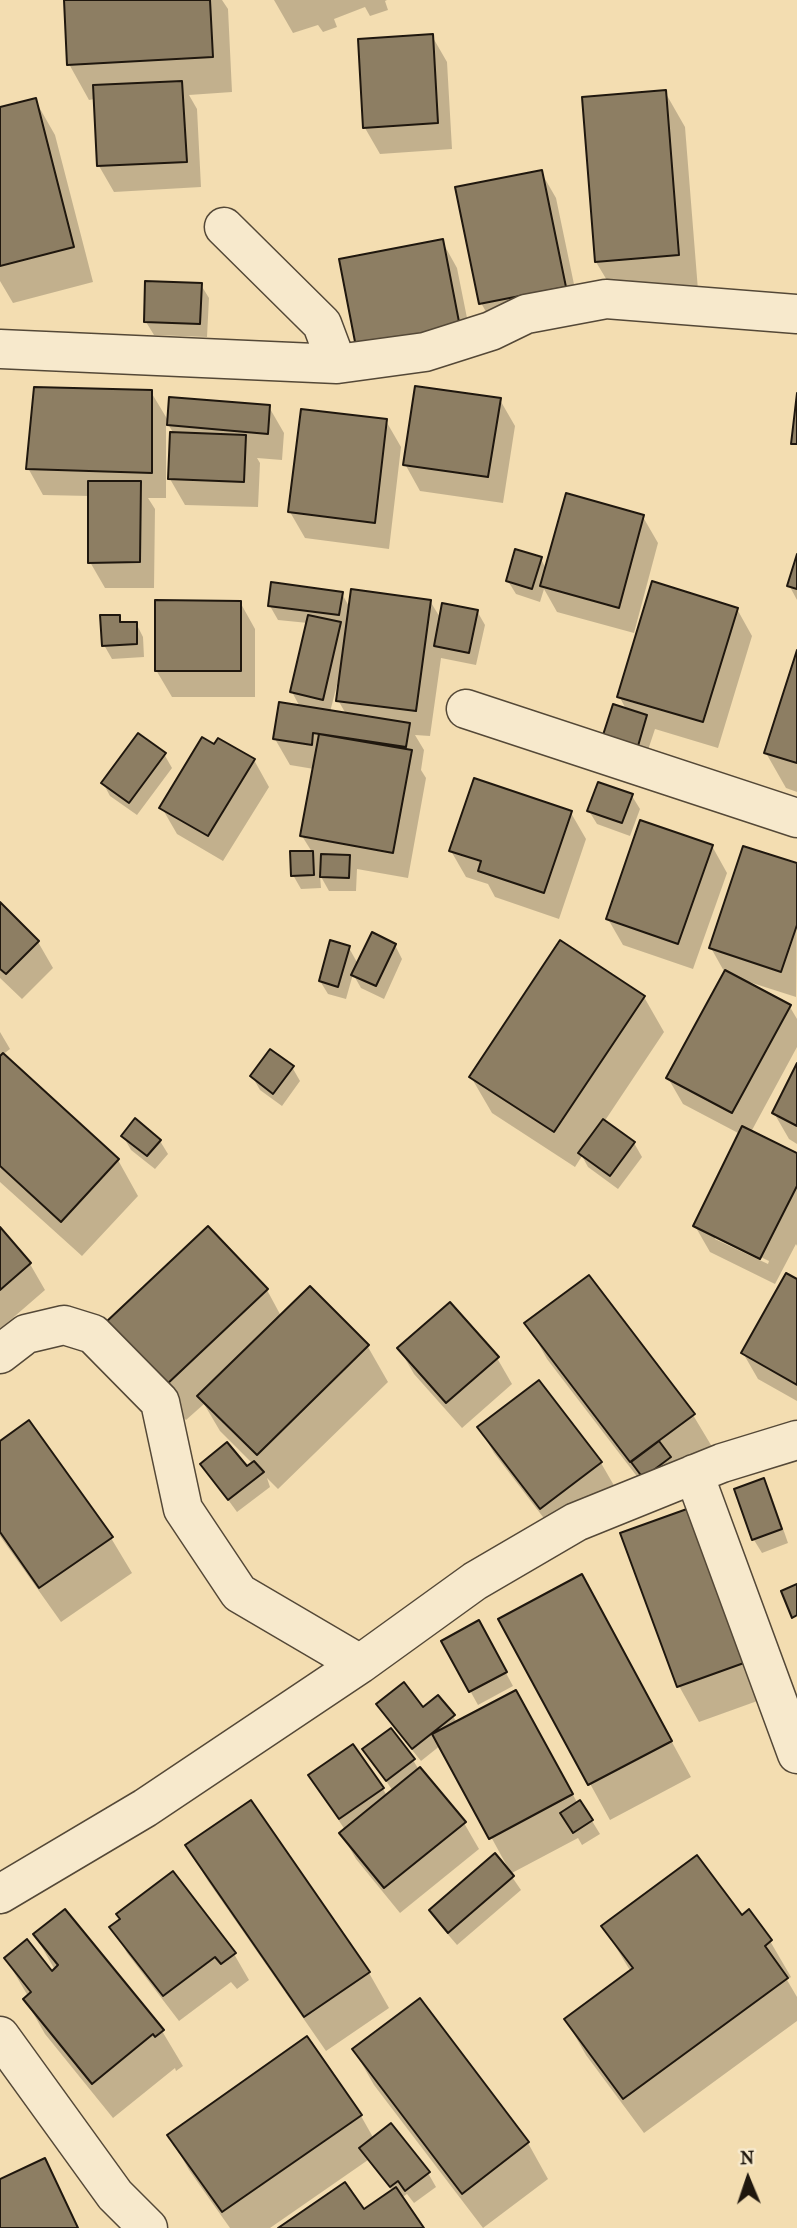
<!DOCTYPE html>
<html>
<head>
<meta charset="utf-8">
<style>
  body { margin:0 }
  #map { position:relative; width:797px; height:2228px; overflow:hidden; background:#f3ddb1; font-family:"IM FELL French Canon",serif }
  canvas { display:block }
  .north { position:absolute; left:713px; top:2144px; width:70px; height:70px; -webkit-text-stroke:5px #f7e9cc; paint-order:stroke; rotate:358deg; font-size:19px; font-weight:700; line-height:28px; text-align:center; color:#1f170e }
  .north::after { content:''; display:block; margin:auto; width:24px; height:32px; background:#1f170e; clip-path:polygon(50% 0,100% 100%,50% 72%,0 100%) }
</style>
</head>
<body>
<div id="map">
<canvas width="797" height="2228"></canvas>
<div class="north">N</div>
</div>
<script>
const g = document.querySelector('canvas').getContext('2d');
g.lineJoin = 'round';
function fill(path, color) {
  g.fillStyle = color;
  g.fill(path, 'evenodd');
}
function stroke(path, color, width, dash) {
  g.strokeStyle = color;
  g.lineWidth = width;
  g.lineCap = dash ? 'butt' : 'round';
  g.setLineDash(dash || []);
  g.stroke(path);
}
fill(new Path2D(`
  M65,0H222L228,9L232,92L189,95L197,109L201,187L114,192L99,166L95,99L89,100L69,64Z
  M274,0H387L385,1L388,10L370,16L365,7L334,19L337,27L323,32L318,25L293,33Z
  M432,36L447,62L452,149L380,154L365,128Z
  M665,92L685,127L698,290L617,297L596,262Z
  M35,100L55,135L93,282L13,303L0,281V109Z
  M541,172L556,198L580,313L496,329L481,303Z
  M442,241L457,268L474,353L341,261Z
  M201,285L209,298L207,337L154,335L146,322Z
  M151,392L169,422L269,407L284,433L282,460L257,458L260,463L258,507L185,505L170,479L174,434L166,421V498H148L155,509L154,588H105L90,562V496L43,495L28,468Z
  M500,400L515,426L503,503L420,491L405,464Z
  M386,421L401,447L389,549L305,538L290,512Z
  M643,517L658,543L634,633L557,612L544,589L540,602L516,594L508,581L541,559L546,569Z
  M797,560V600L789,585Z
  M342,594L350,608L430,601L441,619L477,611L485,625L476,665L441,658L430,736L415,735L424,750L421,770L426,778L408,878L357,869L356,891H329L320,875L321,888L301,889L293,875L312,852L302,836L314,769L290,765L275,739L300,707L292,692L308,623L278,620L270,606ZM338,681L340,682L338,700L346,714L330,712Z
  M240,602L255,629V697H172L156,670Z
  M737,609L752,636L718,748L655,729L645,759L613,748L627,711L619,696Z
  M119,617L123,624L136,623L143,637L144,657L112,659L104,645Z
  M797,656V792L786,788L766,753Z
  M164,754L172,768L137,815L110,796L103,783Z
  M254,760L269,787L223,861L177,834L162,808Z
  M632,796L640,809L630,836L597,824L589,811Z
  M571,813L586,839L559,919L495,897L488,884L466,877L451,851Z
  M712,846L727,873L693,969L623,945L608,919Z
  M797,865L796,997L746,981L745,983L790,1007L797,1019V1047L751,1132L797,1155V1246L796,1244L775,1284L710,1252L695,1226L740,1134L683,1104L668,1078L725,973L711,948ZM715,1235L769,1261L768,1264L715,1239Z
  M0,904L38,942L53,968L22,999L0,978Z
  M395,945L402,959L384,999L361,988L353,974L346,999L328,994L320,981L349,948L358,964Z
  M644,997L664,1032L604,1122L634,1143L642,1157L618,1189L588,1167L582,1156L575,1167L492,1113L471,1077Z
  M0,1032L10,1049L2,1055L118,1160L138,1196L82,1256L0,1182Z
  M292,1067L300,1081L282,1106L260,1090L252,1076Z
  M797,1067V1144L789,1139L774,1113Z
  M123,1136L160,1141L168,1154L155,1169L131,1150Z
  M0,1230L30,1264L45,1290L0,1329Z
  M797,1281V1401L758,1379L743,1353Z
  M310,1289L368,1347L388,1382L278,1489L267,1478L270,1487L237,1512L202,1464L247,1468L253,1464L220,1431L204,1404L186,1420L128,1359L267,1290L281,1316Z
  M527,1323L693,1415L714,1450L652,1496L547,1359Z
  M399,1348L497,1358L512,1384L462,1428L414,1374Z
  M29,1422L111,1538L132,1573L61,1622L0,1536V1443Z
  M479,1427L601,1463L616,1489L556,1534L494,1453Z
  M763,1481L771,1494L788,1543L762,1553L754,1540L736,1490Z
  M622,1534L774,1695L699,1722L679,1686Z
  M601,1612L691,1777L610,1820L500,1620Z
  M479,1623L513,1686L478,1705L443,1642Z
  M378,1705L423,1709L453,1716L457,1723L536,1727L578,1804L592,1821L600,1834L582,1845L578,1838L510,1874L521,1890L457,1945L439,1924L431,1910L508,1868L441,1745L421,1761L386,1718Z
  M364,1749L413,1760L419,1770L464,1823L479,1849L400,1913L356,1859L341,1833L345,1830L310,1776L383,1789L387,1796L393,1791Z
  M187,1846L369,1973L389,2008L326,2051L208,1881Z
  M173,1874L234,1954L249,1980L237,1989L231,1982L179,2021L127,1953L112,1927Z
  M748,1912L770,1941L791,1977L787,1980L797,1997V2021L644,2133L586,2055L566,2020L631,1972L603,1926L741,1918Z
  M35,1935L162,2031L183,2066L176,2071L175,2068L113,2118L45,2034L25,1999L28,1996L6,1959L52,1973L55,1970Z
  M419,2000L528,2143L548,2179L483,2228L374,2085L354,2050Z
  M361,2116L374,2139L428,2173L436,2187L414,2203L407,2194L401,2198L422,2228H281L363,2211L393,2192L368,2160L270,2228H230L189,2170L169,2135Z
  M45,2161L79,2228H0V2180Z`), '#0003');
const building = new Path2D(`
  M64,0H210L213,57L67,65Z
  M433,34L438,123L363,128L358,39Z
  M182,81L187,162L97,166L93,85Z
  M666,90L679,255L595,262L582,97Z
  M36,98L74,247L0,266V107Z
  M542,170L566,287L479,304L455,187Z
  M443,239L460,327L356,347L339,259Z
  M145,281L202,283L200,324L144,322Z
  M415,386L501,398L488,477L403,465Z
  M34,387L152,390V473L26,469Z
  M797,393V444H791Z
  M169,397L270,405L268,434L167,425Z
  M301,409L387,419L375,523L288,512Z
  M170,432L246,435L244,482L168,479Z
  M88,481H141L140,562L88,563Z
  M566,493L644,515L619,608L540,586Z
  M515,549L542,557L532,589L506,581Z
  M797,554V589L787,586Z
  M652,581L738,608L703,722L617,697Z
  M271,582L343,592L339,615L268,606Z
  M351,589L431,600L416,711L336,701Z
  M155,600L241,601V671H155Z
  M442,603L478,610L469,653L434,646Z
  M100,615H120V622H137V644L102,646Z
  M308,615L341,622L323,700L290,692Z
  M797,650V763L764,753Z
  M279,702L410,723L406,747L313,733L312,745L273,739Z
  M613,704L647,715L638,746L603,735Z
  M138,733L166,753L129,803L101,783Z
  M319,734L412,750L393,853L300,836Z
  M202,737L214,744L218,738L255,759L208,836L159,808Z
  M474,778L572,811L544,893L478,871L481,861L449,851Z
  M598,782L633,794L622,823L587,811Z
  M640,820L713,845L678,944L606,919Z
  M743,846L797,863V925L781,972L709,948Z
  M290,851H313L314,875L291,876Z
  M321,854L350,855L349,878L320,877Z
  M0,902L39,941L6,974L0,969Z
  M372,932L396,944L376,986L351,975Z
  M330,940L350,946L338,987L319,981Z
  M560,940L645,996L554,1132L469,1077Z
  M725,970L791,1005L732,1113L666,1078Z
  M270,1049L294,1066L273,1094L250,1076Z
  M3,1053L119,1159L61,1222L0,1166V1056Z
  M797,1063V1126L772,1113Z
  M135,1118L161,1140L147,1156L121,1136Z
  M603,1119L635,1142L610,1176L578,1153Z
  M742,1126L797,1153V1186L760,1259L693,1226Z
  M208,1226L268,1289L165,1386L105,1323Z
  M0,1227L31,1263L0,1290Z
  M786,1273L797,1279V1385L741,1353Z
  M589,1275L695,1414L630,1462L524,1323Z
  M310,1286L369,1345L257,1455L197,1396Z
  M450,1302L499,1357L446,1403L397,1348Z
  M539,1380L602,1462L540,1509L477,1427Z
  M29,1420L113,1537L39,1588L0,1532V1441Z
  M659,1441L671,1457L643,1478L631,1462Z
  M227,1442L247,1466L254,1461L264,1472L228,1500L200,1464Z
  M764,1478L782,1529L752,1540L734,1489Z
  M698,1505L755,1659L677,1687L620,1533Z
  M582,1574L672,1741L588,1785L498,1619Z
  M797,1584V1615L792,1618L781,1591Z
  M479,1620L507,1672L469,1692L441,1641Z
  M404,1682L423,1707L438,1695L455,1715L412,1749L376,1704Z
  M516,1690L573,1794L489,1839L432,1734Z
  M391,1728L415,1759L386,1781L362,1749Z
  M353,1744L384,1788L339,1819L308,1775Z
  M420,1767L466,1822L384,1888L339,1833Z
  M251,1800L370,1972L304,2017L185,1845Z
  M580,1800L593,1820L573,1833L560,1813Z
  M495,1853L514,1876L448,1933L429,1910Z
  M697,1855L742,1915L749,1909L772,1940L765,1946L788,1978L623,2099L564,2019L633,1968L601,1926Z
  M173,1871L236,1953L221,1964L215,1957L163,1996L109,1927L120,1919L116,1914Z
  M65,1909L164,2030L155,2037L153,2034L92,2084L23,1999L31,1992L4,1958L27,1939L52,1971L58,1965L33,1934Z
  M420,1998L529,2142L462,2194L352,2049Z
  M307,2036L362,2115L222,2212L167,2135Z
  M391,2123L430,2172L405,2191L398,2181L390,2187L359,2148Z
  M45,2158L78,2228H0V2179Z
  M345,2182L364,2209L396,2187L424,2228H278Z`);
fill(building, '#8d7e63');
stroke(building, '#1f170e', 2);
const minor = new Path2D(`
  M224,227L322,324L337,364
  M0,349L337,364L425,352L491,331L526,314L606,299L797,314
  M466,709L797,818
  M0,1354L26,1334L64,1325L93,1334L160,1402L183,1509L239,1593L360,1664
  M694,1474L797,1754
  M0,1894L145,1808L360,1664L475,1581L576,1522L722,1463L797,1440
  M0,2036L115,2195L148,2228`);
stroke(minor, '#544837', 41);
stroke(minor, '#f7e9cc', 38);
</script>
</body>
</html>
